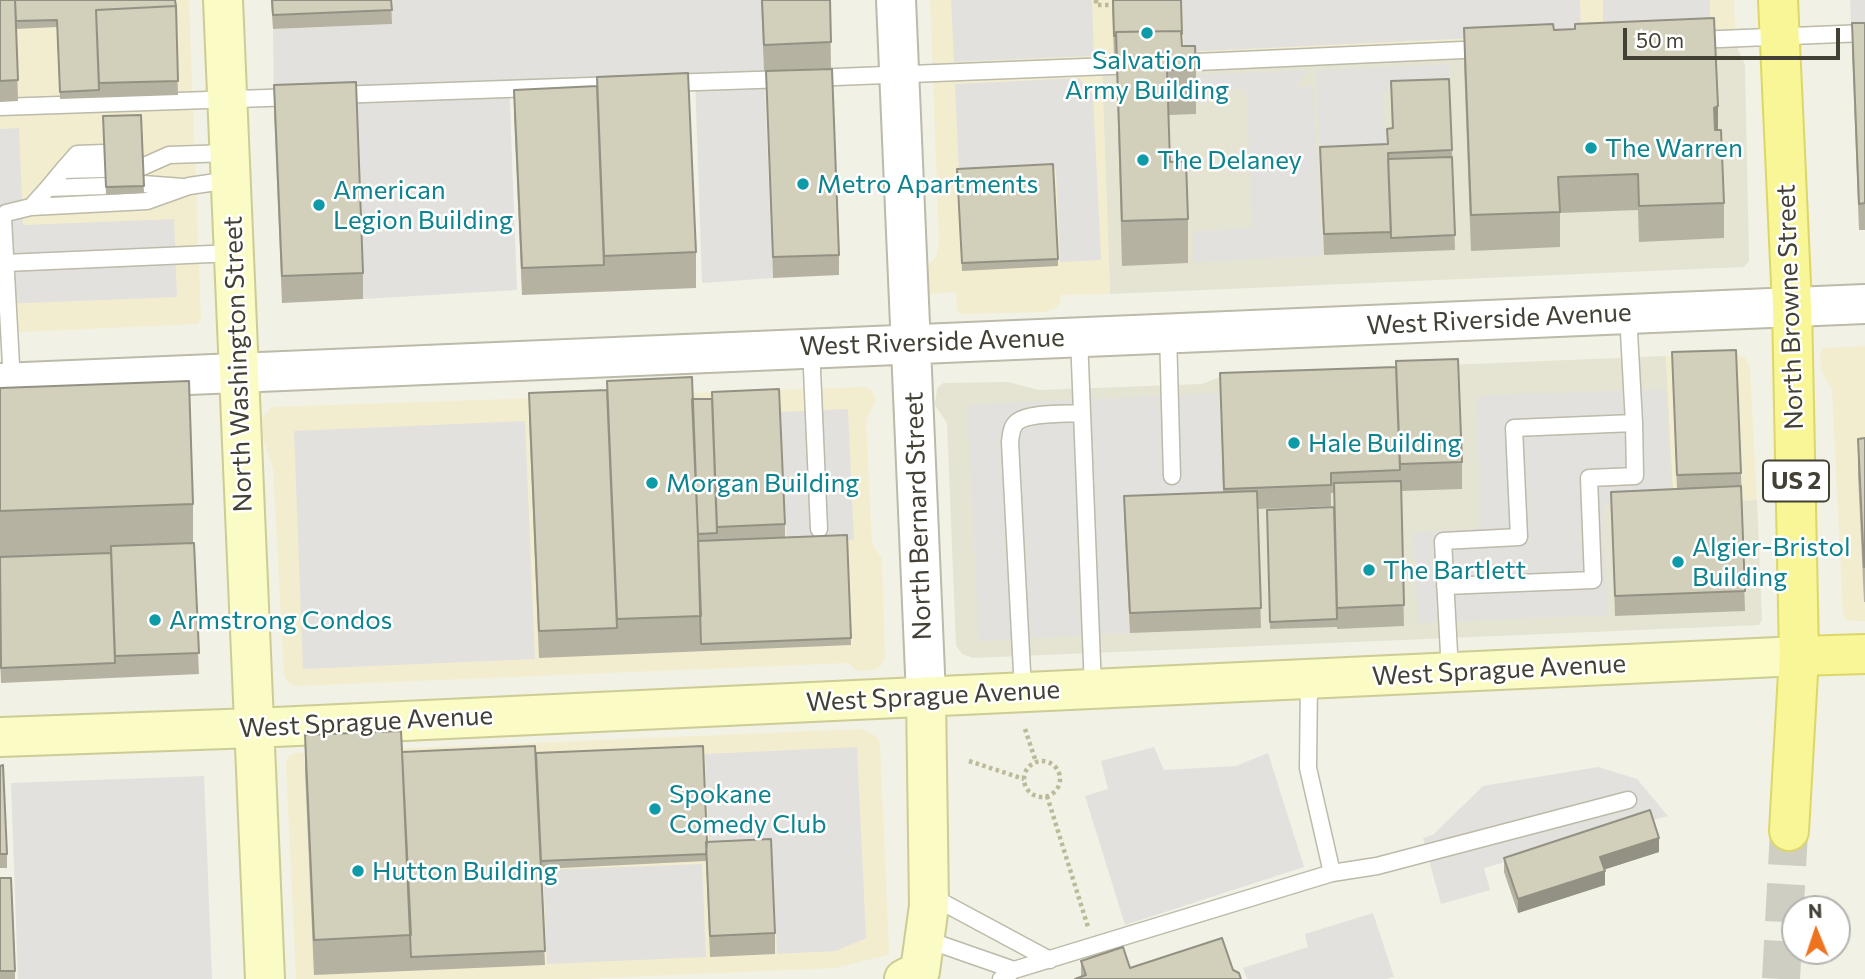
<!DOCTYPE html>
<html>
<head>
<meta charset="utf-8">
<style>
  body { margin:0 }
  #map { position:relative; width:1865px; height:979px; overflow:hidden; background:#f1f1e5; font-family:Commissioner,sans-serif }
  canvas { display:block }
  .north { position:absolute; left:1781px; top:895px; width:70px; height:70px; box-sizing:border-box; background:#fff; border:2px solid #b4b3ae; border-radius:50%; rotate:358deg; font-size:19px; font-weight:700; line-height:28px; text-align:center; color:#434135 }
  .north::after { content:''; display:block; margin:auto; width:24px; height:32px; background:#ee731f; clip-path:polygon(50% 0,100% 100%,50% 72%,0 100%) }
  .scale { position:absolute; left:1623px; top:28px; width:217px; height:32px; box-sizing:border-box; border:4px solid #434135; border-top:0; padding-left:9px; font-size:21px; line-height:24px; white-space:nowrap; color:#434135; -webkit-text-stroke:5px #fff; paint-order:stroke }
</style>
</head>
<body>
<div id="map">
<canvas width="1865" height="979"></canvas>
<div class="north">N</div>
<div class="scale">50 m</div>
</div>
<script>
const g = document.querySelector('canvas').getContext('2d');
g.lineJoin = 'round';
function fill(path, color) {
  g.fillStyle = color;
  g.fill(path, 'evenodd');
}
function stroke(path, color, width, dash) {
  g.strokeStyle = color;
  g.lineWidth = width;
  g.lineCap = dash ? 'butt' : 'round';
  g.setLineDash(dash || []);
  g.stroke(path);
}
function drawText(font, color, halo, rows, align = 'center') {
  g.font = font + ' Commissioner,sans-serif';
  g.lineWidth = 5;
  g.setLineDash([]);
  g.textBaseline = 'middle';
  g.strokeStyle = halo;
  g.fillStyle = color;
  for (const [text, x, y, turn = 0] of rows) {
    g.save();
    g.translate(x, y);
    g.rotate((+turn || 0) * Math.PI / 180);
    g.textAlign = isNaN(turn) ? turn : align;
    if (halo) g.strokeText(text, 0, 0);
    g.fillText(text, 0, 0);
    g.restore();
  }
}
fill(new Path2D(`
  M1736,45L1745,65L1749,261L1744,267L1110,294L1102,73Z
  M1666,356L1674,503L1757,500L1762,620L1759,625L973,658L962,654L956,645L947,423L935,405L937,389L943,383L1008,382L1038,390L1202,384L1228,374Z`), '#e5e4d3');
fill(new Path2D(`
  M0,0H189L201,318L198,324L0,333Z
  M930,0H1734L1736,45L1102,74L1110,294L1061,295L1060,303L1055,308L1045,312L961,314L957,311L956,292L929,294L922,289L923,270L936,257L939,243Z
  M1865,346V621H1856L1846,620L1843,614L1832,390L1821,370L1820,354L1823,348Z
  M1735,354L1746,358L1750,369L1757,500L1674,504L1666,356Z
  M864,387L871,390L875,396V403L866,420L872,543L882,559L885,658L882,665L874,670L857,671L848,663L296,686L288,683L284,675L273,469L263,438L262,418L271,407Z
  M862,729L876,736L880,743L889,952L888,955L835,968L582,979H296L286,764L289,756L294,753Z`), '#f3edd0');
fill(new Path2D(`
  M391,0H761L773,278L702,283L695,75L509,80L517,290L363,299L274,111L273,29L391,24Z
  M951,0H1092L1094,56L954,62Z
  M1182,0H1580L1581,33L1184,52Z
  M1603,0H1710V23L1603,26Z
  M1850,0H1865V22L1851,23Z
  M1449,64V87L1383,90L1386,163L1321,166L1316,70Z
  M1307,70L1296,87H1313L1322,256L1194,262L1193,231L1253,228L1246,89L1207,91L1194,75Z
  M1079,78L1093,95L1101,260L1060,262L1056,169L959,173L955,84Z
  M19,128L23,225L174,219L177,297L0,304V129Z
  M1666,389L1671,501L1603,505L1608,615L1418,623L1413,532L1480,529L1477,396Z
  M1218,393L1223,511L1123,515L1129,633L979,641L967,405Z
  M848,409L854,540L787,543L781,412Z
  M525,421L535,659L303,669L294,431Z
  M857,747L866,938L836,951L777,954L773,858L710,860L705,754Z
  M1154,747L1164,770L1236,766L1268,753L1304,867L1125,925L1085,796L1108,789L1101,761Z
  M1598,767L1637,779L1668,816L1484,868L1490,890L1441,904L1423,838L1433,835L1483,786Z
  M204,776L212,979H18L11,783Z
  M702,864L706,957L547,964L543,870Z
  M1373,913L1394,977L1387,979H1247L1243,968L1308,947L1305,934Z`), '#e2e1dd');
stroke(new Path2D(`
  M1781,979L1789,831`), '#cecec2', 38, [38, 19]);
const service = new Path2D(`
  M1696,40L1865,33
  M1175,63L1485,49
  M811,78L1135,65
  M668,83L786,79
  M336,95L618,85
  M0,107L296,97
  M142,167L169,155L229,153
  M63,170L77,154L104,153
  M143,184L183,187
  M48,188L63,170L105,169
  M31,207L48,188L105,186
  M5,263L234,253
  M1168,333L1172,476
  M1079,337L1093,688
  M811,347L819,529
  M12,383L3,219L6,213L31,207L147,201L189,186L230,180
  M1445,586L1593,580L1589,478L1635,476L1634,423
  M1450,672L1443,541L1519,537L1514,428L1634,423L1628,314
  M1023,691L1010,442C1011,435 1011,427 1017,422C1028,412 1067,414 1082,413
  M1332,873L1377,866L1628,800
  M929,895L1050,960
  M925,939L1014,970
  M1001,979L1014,970L1332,873L1308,768L1309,678`);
const tertiary = new Path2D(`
  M896,0L926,696
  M0,383L1865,304`);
const secondary = new Path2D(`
  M223,0L265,979
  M0,737L254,728L1799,656
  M904,979L920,971L929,906L926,696`);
const primary = new Path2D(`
  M1778,0L1792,306L1799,656L1789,831
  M1799,656L1865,654`);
stroke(service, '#bcbaa8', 19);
stroke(tertiary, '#bcbaa8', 42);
stroke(secondary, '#cccc94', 42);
stroke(primary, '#dcd768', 42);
stroke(new Path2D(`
  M1096,0V5H1112
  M1025,729L1036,762
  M969,761L1024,779
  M1024 779a18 18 0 1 1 36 0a18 18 0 1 1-36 0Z
  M1047,796L1088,927`), '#bdba9a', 4.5, [3.5, 3.5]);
stroke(service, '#fff', 16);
stroke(tertiary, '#fff', 38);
stroke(secondary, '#fafbc5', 38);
stroke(primary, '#f8f697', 38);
fill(new Path2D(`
  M0,0H175L178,95L60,99L57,27L16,29L18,101L0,102Z
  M271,0H391L392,24L273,29Z
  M761,0H830L831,68L764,71Z
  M1112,0H1181L1182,46L1196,69V114L1168,115L1170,162L1188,219V263L1122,266L1116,57H1114Z
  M1852,23H1865V230H1859L1852,50Z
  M1464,28L1554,30L1718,130L1724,203V238L1639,242L1638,210L1560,213V247L1471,251L1464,64Z
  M766,71L839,255V275L773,278Z
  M1391,81L1452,150L1455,250L1324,255L1320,147L1387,144L1392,129Z
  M274,85L363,273V299L282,303L274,111Z
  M514,90L696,252V288L522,295L514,116Z
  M141,115L144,193L106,195L103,116Z
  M957,176L1058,259V266L962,271Z
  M1672,352L1741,473L1745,611L1615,616L1611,492L1677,489Z
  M1220,373L1462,462V489L1401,491L1404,626L1337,629V627L1270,629L1267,510L1334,507V493H1331V506L1258,509L1261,628L1130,633L1124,517V496L1223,492Z
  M0,388L193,504V543L199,674L1,683L0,657Z
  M529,393L692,399L785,524V537L847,535L851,645L539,658L529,420Z
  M1865,438V602H1864L1858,475V439Z
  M305,735L402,752L536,753L707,842L775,933V954L710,957L706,861L541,869L545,965L314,975L305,771Z
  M0,766L7,854V868H0Z
  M1659,852L1605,869V885L1518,913L1504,872V858Z
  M0,878L15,971V979H0Z
  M1081,961L1130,968L1233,970L1081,977Z`), '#b5b2a1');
fill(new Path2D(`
  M1718,106V142L1714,143V108Z
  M1659,838V852L1600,871V857Z
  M1605,871V885L1518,913V899Z`), '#939183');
const building = new Path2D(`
  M0,0H15L18,80L0,81Z
  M15,0H175L176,6L96,10L99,90L60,92L57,20L16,21Z
  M272,0H391L392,10L273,15Z
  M762,0H830L831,42L764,45Z
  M1113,0H1181L1182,34L1181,31L1116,32V36H1114Z
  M176,6L178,81L99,83L96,10Z
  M1714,18L1718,106L1714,108L1715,130H1721L1724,203L1639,206L1638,174L1558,177L1560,212L1471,215L1464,28L1553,24L1554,30L1575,29V24Z
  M1852,23H1865V203L1859,204Z
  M1181,31L1182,46H1195L1196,69L1167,70L1170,162L1186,161L1188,219L1122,221L1116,32Z
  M832,69L839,255L773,257L766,71Z
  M688,73L696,252L604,256L597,77Z
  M1449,79L1452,150L1388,153L1391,232L1324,234L1320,147L1388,144L1387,129L1393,128L1391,81Z
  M356,82L363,273L282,276L274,85Z
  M597,86L604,265L522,268L514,90Z
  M141,115L144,186L106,187L103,116Z
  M1452,157L1455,235L1391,238L1388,159Z
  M1053,164L1058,259L962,263L957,169Z
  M1736,350L1741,473L1677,475L1672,352Z
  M1458,359L1462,462L1400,464L1396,361Z
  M1396,367L1400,470L1331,473V485L1224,489L1220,373Z
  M692,377L701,616L617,619L607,381Z
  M189,381L193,504L0,511V388Z
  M779,389L785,524L717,527L712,392Z
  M607,390L617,628L539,631L529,393Z
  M692,399H712L717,533L698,534Z
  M1865,438V567H1864L1858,439Z
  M1401,481L1404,605L1337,608L1334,483Z
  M1741,486L1745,591L1615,596L1611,492Z
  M1257,491L1261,608L1130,613L1124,496Z
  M1334,507L1337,619L1270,622L1267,510Z
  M847,535L851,638L701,644L698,541Z
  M194,543L199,653L115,656L111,546Z
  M111,553L115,663L1,668L0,557Z
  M401,731L411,935L314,940L305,735Z
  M535,746L545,951L411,957L402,752Z
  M703,746L707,842L706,854L541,861L536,753Z
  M3,765L7,854H0V766Z
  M1650,810L1659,838L1600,857L1605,871L1518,899L1504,858Z
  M771,839L775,933L710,936L706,842Z
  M0,878H11L15,971H0Z
  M1222,938L1233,970L1239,973L1241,979H1075L1086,975L1081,961L1123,947L1130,968Z`);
fill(building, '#d2cfbb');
stroke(building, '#939183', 2);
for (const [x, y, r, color] of [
  [1147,33,7,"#0f9aa8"],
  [1591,148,7,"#0f9aa8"],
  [1143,160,7,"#0f9aa8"],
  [803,184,7,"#0f9aa8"],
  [319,205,7,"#0f9aa8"],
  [1294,443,7,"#0f9aa8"],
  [652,483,7,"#0f9aa8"],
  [1678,562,7,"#0f9aa8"],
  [1369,570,7,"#0f9aa8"],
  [155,620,7,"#0f9aa8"],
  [655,809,7,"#0f9aa8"],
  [358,871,7,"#0f9aa8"]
]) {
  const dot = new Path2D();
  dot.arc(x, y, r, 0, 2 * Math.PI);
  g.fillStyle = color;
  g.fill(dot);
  stroke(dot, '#fff', 2.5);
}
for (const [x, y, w] of [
  [1796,481,66]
]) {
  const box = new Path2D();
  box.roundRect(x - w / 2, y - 20.5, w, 41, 5);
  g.fillStyle = '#fff';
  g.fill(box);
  stroke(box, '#434135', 2);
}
drawText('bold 24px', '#434135', null, [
  ["US 2",1796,481]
]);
drawText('26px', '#0d838f', '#fff', [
  ["Salvation",1147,60,"center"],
  ["Army Building",1147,90,"center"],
  ["The Warren",1605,148],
  ["The Delaney",1157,160],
  ["Metro Apartments",817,184],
  ["American",333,190],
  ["Legion Building",333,220],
  ["Hale Building",1308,443],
  ["Morgan Building",666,483],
  ["Algier-Bristol",1692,547],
  ["Building",1692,577],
  ["The Bartlett",1383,570],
  ["Armstrong Condos",169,620],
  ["Spokane",669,794],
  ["Comedy Club",669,824],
  ["Hutton Building",372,871]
], 'left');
drawText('26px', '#434135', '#fff', [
  ["North Browne Street",1790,307,-92],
  ["West Riverside Avenue",1499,319,-3],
  ["West Riverside Avenue",932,342,-2],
  ["North Washington Street",238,364,-92],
  ["North Bernard Street",918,516,-92],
  ["West Sprague Avenue",1499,670,-3],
  ["West Sprague Avenue",933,696,-3],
  ["West Sprague Avenue",366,722,-3]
]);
</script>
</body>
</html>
